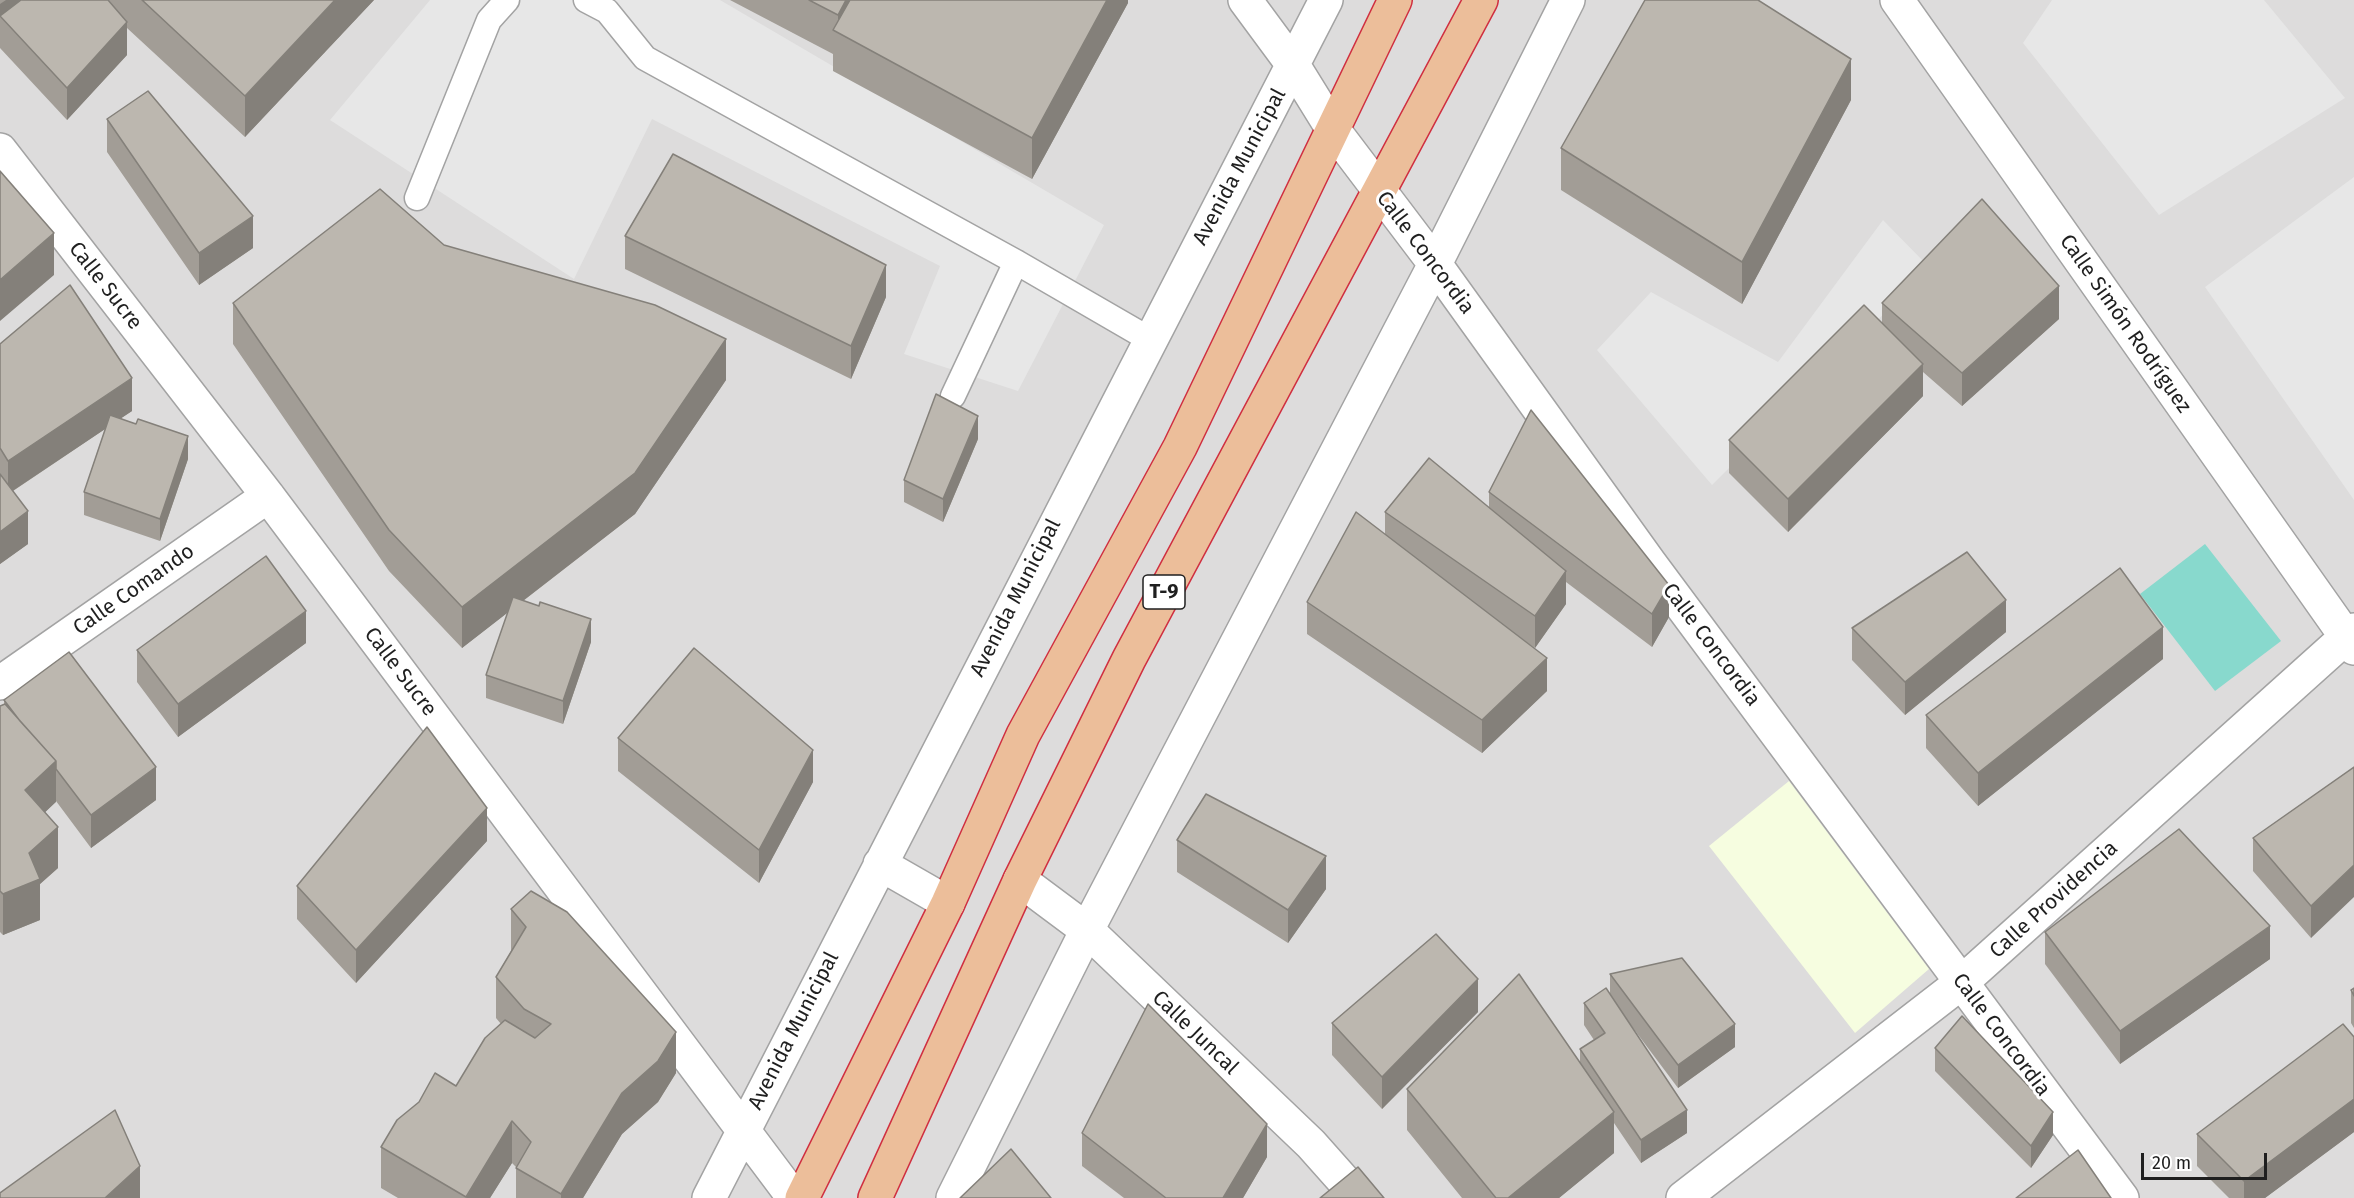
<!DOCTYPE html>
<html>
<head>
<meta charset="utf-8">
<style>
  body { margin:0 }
  #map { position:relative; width:2354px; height:1198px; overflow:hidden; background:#efeee5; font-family:"Fira Sans",sans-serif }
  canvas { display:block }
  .scale { position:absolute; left:2141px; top:1153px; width:126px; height:27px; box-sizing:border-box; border:3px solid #1f1f1f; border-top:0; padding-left:8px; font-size:18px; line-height:21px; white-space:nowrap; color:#1f1f1f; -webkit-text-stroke:4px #fff; paint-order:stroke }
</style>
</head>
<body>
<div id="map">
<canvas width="2354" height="1198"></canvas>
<div class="scale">20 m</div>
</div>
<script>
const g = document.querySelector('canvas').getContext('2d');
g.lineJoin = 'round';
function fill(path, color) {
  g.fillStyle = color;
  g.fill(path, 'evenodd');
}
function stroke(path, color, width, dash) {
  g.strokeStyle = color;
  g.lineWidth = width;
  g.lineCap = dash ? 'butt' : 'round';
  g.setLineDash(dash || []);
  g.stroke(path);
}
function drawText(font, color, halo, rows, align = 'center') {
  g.font = font + ' "Fira Sans",sans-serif';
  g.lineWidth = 6;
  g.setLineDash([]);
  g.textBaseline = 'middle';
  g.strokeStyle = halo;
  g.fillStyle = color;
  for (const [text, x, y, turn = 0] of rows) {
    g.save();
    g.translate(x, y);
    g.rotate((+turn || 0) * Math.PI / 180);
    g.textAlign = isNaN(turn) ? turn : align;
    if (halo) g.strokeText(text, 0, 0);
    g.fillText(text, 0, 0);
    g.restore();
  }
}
fill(new Path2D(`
  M0,0H2354V1198H0Z`), '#dddcdc');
fill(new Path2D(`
  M1789,781L1929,969L1855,1033L1709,846Z`), '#f6fde0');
fill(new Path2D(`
  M2205,544L2281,641L2215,691L2140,594Z`), '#88d9cd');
fill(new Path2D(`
  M430,0H720L1104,225L1018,391L904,354L940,266L652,119L574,279L330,120Z
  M2052,0H2264L2345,98L2159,215L2023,43Z
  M2354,177V500L2205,287Z
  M1883,220L1930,268L1712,485L1597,350L1651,292L1778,362Z`), '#e7e7e7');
const service = new Path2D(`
  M586,0L607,11L645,58L1016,262L1149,339
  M417,198L489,20L507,0
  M953,396L1016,262`);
const minor = new Path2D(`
  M1245,0L1293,65L1332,128L1435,264L1649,562L2122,1198
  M1897,0L2354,648
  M0,150L268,496L794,1198
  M0,683L268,496
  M880,864L948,903
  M1020,880L1087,930L1311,1144L1359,1198
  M709,1198L1326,0
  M953,1198L1087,930L1435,264L1568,0
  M1683,1198L1962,982L2354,630`);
const trunk = new Path2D(`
  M802,1198L948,903L1023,735L1180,447L1395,0
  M875,1198L1020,880L1129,659L1481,0`);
stroke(service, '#a3a3a3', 27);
stroke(minor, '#a3a3a3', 36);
stroke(trunk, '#d02f40', 36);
stroke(service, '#fff', 24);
stroke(minor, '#fff', 33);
stroke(trunk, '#ecbe9a', 33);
fill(new Path2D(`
  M0,0H374L245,137L127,28V55L67,120L0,48Z
  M730,0H1128V3L1032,179L833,71V54Z
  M1851,100L1742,304L1561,190V148Z
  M107,119L253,248L199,285L107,152Z
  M625,236L886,297L851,379L625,269Z
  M444,245L726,380L635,514L523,601L591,642L563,724L486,698V675L508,612L462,648L389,571L233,344V303Z
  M1882,303L2059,319L1962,406L1923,372V396L1788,532L1729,473V440L1882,323Z
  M0,344L132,411L121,418L188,459L160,541L84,515V492L105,429L13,491L28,544L0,564Z
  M978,439L943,522L904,502V480Z
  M1489,492L1669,617L1652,647L1566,582V604L1535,648L1520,638L1547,691L1482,753L1307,634V602L1385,534V512L1489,508Z
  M1852,628L2006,632L1905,715L1852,660Z
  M306,643L178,737L137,682V650Z
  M2163,659L1978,806L1926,748V715Z
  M4,700L156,800L91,848L56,801L45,812L58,868L40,884V920L3,935L0,932V706L4,704Z
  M618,738L813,782L759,883L618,771Z
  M2354,767L2311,938L2253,871V838Z
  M1177,840L1326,889L1288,943L1177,872Z
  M487,841L356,983L297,919V886Z
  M511,909L676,1073L658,1102L622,1134L583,1198H516V1167L512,1163L490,1198H398L381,1188V1147L456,1086L501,1024L496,1018V977L511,951Z
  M2045,932L2270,959L2120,1064L2045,964Z
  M1610,974L1735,1047L1678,1088L1627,1020L1687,1133L1641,1163L1614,1123V1153L1559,1198H1462L1407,1130V1089L1580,1062V1049L1594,1040L1584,1025V1003L1610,994Z
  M2354,988V1028L2351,1023V990Z
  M1478,1012L1382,1109L1332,1055V1023Z
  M2354,1037V1132L2265,1198H2229L2197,1166V1134Z
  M1935,1048L2053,1135L2031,1168L1935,1071Z
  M1082,1133L1267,1157L1243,1198H1124L1082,1166Z`), '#a29d96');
fill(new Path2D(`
  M6,0H56L0,16V4Z
  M335,0H374L245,137V96Z
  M846,0H869L838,32V15Z
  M1107,0H1128V3L1032,179V138Z
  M127,22V55L67,120V88Z
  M1851,59V100L1742,304V262Z
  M253,216V248L199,285V253Z
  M54,233V275L0,321V280Z
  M886,265V297L851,379V346Z
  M2059,286V319L1962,406V373Z
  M726,339V380L635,514L462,648V607Z
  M1923,364V396L1788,532V499Z
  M132,378V411L8,494V461Z
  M978,416V439L943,522V499Z
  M188,436V459L160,541V519Z
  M28,511V544L0,564V532Z
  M1566,571V604L1535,648V616Z
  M1669,585V617L1652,647V614Z
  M2006,600V632L1905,715V682Z
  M306,611V643L178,737V704Z
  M591,619V642L563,724V701Z
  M2163,627V659L1978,806V773Z
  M1547,658V691L1482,753V720Z
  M813,750V782L759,883V850Z
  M56,761V802L25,831V790Z
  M156,767V800L91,848V815Z
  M487,808V841L356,983V950Z
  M58,827V868L40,884V920L3,935V894L29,853Z
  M1326,856V889L1288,943V910Z
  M2354,865V897L2311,938V906Z
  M2270,926V959L2120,1064V1031Z
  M1478,979V1012L1382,1109V1077Z
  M1735,1024V1047L1678,1088V1065Z
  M676,1032V1073L658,1102L622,1134L583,1198H561V1194L622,1093Z
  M2354,1099V1132L2265,1198H2244V1181Z
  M1687,1110V1133L1641,1163V1140Z
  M1614,1112V1153L1559,1198H1508Z
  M2053,1112V1135L2031,1168V1146Z
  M512,1121V1163L490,1198H466Z
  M1267,1124V1157L1243,1198H1223Z
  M140,1166V1198H105Z`), '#84807a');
const building = new Path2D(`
  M21,0H108L127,22L67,88L0,16Z
  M142,0H335L245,96Z
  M809,0H846L838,15Z
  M850,0H1107L1032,138L833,30Z
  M1645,0H1758L1851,59L1742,262L1561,148Z
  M148,91L253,216L199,253L107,119Z
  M673,154L886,265L851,346L625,236Z
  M0,171L54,233L0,280Z
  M380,189L444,245L655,305L726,339L635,473L462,607L389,530L233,303Z
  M1982,199L2059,286L1962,373L1882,303Z
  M70,285L132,378L8,461L0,448V344Z
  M1864,305L1923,364L1788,499L1729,440Z
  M936,394L978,416L943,499L904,480Z
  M1531,410L1669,585L1652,614L1489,492Z
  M110,415L136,424L138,419L188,436L160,519L84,492Z
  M1429,458L1566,571L1535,616L1385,512Z
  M0,474L28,511L0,532Z
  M1356,512L1547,658L1482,720L1307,602Z
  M1967,552L2006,600L1905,682L1852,628Z
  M266,556L306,611L178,704L137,650Z
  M2120,568L2163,627L1978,773L1926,715Z
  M513,597L539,606L540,602L591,619L563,701L486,675Z
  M694,648L813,750L759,850L618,738Z
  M69,652L156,767L91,815L56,769V761L20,721L4,700Z
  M5,704L56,761L25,790L58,827L29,853L40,879L3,894L0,891V706Z
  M427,727L487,808L356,950L297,886Z
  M2354,767V865L2311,906L2253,838Z
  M1206,794L1326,856L1288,910L1177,840Z
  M2179,829L2270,926L2120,1031L2045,932Z
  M531,891L567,912L676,1032L658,1061L622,1093L561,1194L516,1168L531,1142L512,1121L466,1197L381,1147L397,1120L419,1102L435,1073L456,1086L485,1038L505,1020L535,1038L551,1024L524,1009L496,977L526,927L511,909Z
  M1436,934L1478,979L1382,1077L1332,1023Z
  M1682,958L1735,1024L1678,1065L1610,974Z
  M1519,974L1614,1112L1508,1198H1496L1407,1089Z
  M1606,988L1687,1110L1641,1140L1580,1049L1605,1033L1584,1003Z
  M2354,988V996L2351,990Z
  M1148,1004L1267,1124L1223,1198H1166L1082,1133Z
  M1962,1016L2053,1112L2031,1146L1935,1048Z
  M2343,1024L2354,1037V1099L2244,1181L2197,1134Z
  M115,1110L140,1166L105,1198H0V1193Z
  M1011,1149L1051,1198H960Z
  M2078,1150L2111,1198H2016Z
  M1358,1167L1384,1198H1320Z`);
fill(building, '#bcb7af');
stroke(building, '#84807a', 1.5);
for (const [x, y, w] of [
  [1164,592,42]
]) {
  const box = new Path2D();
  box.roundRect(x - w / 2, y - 17, w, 34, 4.5);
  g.fillStyle = '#fff';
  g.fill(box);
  stroke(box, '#1f1f1f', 1.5);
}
drawText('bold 20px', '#1f1f1f', null, [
  ["T-9",1164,592]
]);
drawText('21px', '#1f1f1f', '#fff', [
  ["Avenida Municipal",1240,167,-62],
  ["Calle Concordia",1425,253,53],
  ["Calle Sucre",105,286,52],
  ["Calle Simón Rodríguez",2125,324,55],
  ["Calle Comando",134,590,-35],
  ["Avenida Municipal",1016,598,-63],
  ["Calle Concordia",1711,645,53],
  ["Calle Sucre",400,672,53],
  ["Calle Providencia",2054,900,-42],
  ["Avenida Municipal",794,1031,-63],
  ["Calle Juncal",1195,1033,44],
  ["Calle Concordia",2001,1035,53]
]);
</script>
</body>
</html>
